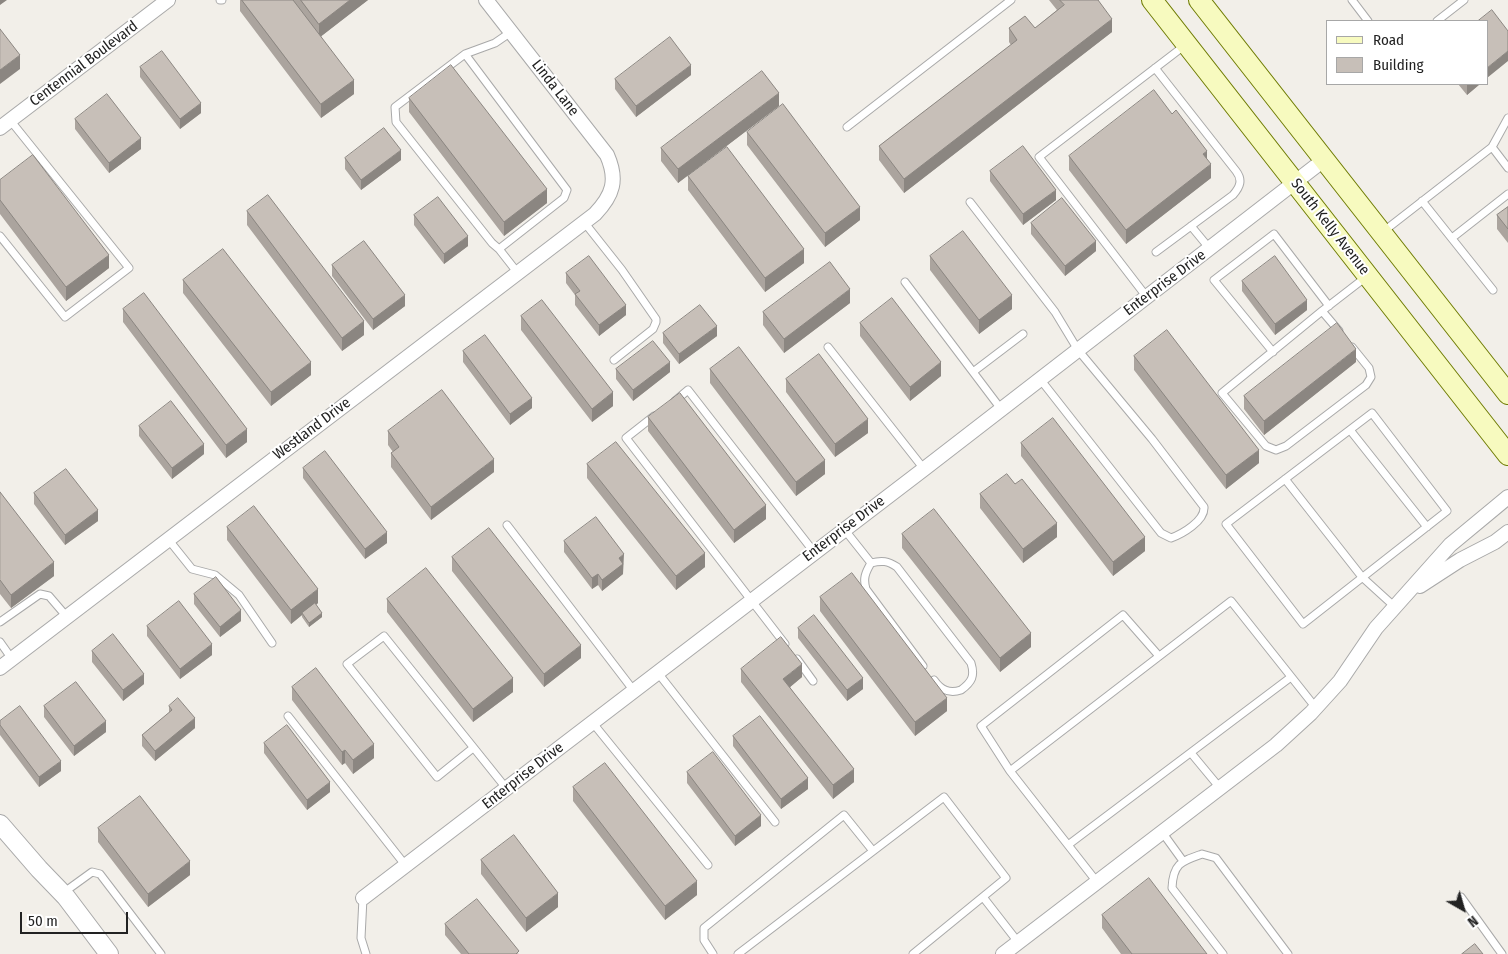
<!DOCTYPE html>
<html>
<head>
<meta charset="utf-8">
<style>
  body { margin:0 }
  #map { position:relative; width:1508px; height:954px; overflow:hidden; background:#f2efe9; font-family:"Fira Sans Condensed",sans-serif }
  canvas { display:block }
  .legend { position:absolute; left:1326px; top:20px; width:162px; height:65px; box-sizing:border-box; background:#fff; border:1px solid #a7a7a7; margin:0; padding:6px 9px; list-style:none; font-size:15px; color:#222 }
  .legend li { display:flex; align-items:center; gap:10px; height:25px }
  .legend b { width:25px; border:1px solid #a7a7a7 }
  .north { position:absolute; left:1438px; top:884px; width:50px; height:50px; -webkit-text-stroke:4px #fff; paint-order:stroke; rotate:142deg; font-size:14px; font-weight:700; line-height:20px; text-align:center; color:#222 }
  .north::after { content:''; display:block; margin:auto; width:18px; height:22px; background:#222; clip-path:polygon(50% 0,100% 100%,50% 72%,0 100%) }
  .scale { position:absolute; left:20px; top:912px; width:108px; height:22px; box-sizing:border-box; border:2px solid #222; border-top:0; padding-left:6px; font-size:15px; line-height:18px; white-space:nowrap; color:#222; -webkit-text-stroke:4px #fff; paint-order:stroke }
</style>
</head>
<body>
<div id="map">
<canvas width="1508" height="954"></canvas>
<ul class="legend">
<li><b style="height:6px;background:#f7fabf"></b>Road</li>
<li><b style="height:14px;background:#c7bfb8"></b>Building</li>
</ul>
<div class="north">N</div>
<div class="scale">50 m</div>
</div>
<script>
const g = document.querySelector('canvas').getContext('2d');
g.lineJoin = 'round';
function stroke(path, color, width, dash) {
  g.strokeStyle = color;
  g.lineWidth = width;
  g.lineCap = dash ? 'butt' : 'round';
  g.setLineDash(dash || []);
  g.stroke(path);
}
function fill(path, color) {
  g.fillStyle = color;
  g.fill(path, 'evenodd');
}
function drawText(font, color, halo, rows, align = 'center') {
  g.font = font + ' "Fira Sans Condensed",sans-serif';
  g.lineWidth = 4;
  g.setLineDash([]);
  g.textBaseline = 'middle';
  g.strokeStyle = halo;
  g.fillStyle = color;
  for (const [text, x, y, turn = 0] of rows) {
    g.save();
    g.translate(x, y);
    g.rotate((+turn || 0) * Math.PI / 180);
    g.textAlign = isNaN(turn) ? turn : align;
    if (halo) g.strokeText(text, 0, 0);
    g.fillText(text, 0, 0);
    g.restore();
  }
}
const service = new Path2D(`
  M220,0H222
  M1352,0L1368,21
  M1437,21L1464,0
  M511,32L495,43L465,54L567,190L564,198L499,249L517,272
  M465,54L395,107L396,122L492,243L499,249
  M1155,68L1236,171C1243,180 1240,187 1233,195L1156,252
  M847,127L1011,0
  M1492,147L1508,168
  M1422,201L1493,290
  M970,202L1055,312L1078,350L1152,439L1204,507C1205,521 1182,534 1171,538L1161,533L1040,379
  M584,222L622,270L656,319V322L653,329L614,360
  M1191,226L1210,249
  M1384,231L1492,147L1508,118
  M0,236L65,317L129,268L10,120
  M1452,238L1508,194
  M905,282L1001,409
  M1146,296L1039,157L1184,46
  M1322,311L1339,331
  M828,347L924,469
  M1352,347L1369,368L1371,377L1366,385L1286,446L1276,450L1266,446L1222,393L1322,311L1366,277
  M1273,352L1214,280L1274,234L1329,306
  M973,372L1023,334
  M675,401L688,390L814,552
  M1372,413L1447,511L1303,624L1226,524Z
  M654,416L626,438L785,644
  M1350,430L1427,527
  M1285,479L1362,577L1395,607
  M507,525L634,691
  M844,529L871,563C882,560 888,561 897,567L971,663C975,676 972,682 961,690C949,694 941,690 934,680
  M168,539L192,569L215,575L239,595L272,643
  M871,563C865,573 863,579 866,589L923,666
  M0,622L40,594L49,596L67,617
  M0,642L12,659
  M797,659L813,681
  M658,673L775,822
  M288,716L406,866
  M592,722L708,865
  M473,748L437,777L347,664L384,636L506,788
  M1191,753L1220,788
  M1010,771L981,726L1123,615L1159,656
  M1162,832L1183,861
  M1068,845L1291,677
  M1097,882L1010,771L1231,601L1316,708
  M63,893L92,872L100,874L161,954
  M983,897L1018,942
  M1461,897L1502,954
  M363,898L361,938L366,954
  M713,954L704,940V928L844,815L873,851
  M738,954L944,797L1006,878L913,954
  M1223,954L1172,888C1173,863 1182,861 1202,854L1216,858L1288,954`);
const minor = new Path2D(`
  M0,128L168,0
  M1420,586L1460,560L1495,542L1508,532
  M0,668L595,214C613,195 618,180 607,155L486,0
  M363,898L924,469L1325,159
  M1003,954L1276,745L1311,713L1340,681L1376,628L1450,545L1508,497`);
const tertiary = new Path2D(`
  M0,824L39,869L66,897L109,954`);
const secondary = new Path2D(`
  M1152,0L1508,455
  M1199,0L1508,394`);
stroke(service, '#a9a9a9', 9);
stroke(minor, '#a9a9a9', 16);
stroke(tertiary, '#a9a9a9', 20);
stroke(secondary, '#707d05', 22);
stroke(service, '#fff', 7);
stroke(minor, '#fff', 14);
stroke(tertiary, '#fff', 18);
stroke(secondary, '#f7fabf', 20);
fill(new Path2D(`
  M240,0H368L321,36L354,94L321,118L240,11Z
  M1049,0H1098L1112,32L904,193L879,160V146L1011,45L1009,42V28H1035L1057,10Z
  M140,67L201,113L180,129L140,77Z
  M691,75L636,117L615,89V79Z
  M1458,84H1480L1467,95Z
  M409,98L547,203L504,236L409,112Z
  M779,106L678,183L661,161V148Z
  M75,119L141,149L109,173L75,129Z
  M747,132L860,220L825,247L747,145Z
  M1069,156L1207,160L1211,178L1126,244L1069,170Z
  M345,158L401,160L361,190L345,169Z
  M990,171L1056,200L1023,225L990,181Z
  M688,176L804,263L765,292L688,190Z
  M0,180L109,268L66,301L0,214Z
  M1508,207V243L1497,229V215Z
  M247,211L364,335L342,351L247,225Z
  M414,215L468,246L444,264L414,225Z
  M1031,223L1096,251L1065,276L1031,234Z
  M930,256L1012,309L979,334L930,270Z
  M332,265L405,306L373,330L332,276Z
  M566,273L626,315L599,336L575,305V295L566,283Z
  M183,280L311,375L271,406L183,293Z
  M1242,281L1307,310L1275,335L1242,291Z
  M850,303L784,353L763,325V312Z
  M123,309L247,442L226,458L123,322Z
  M521,316L613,406L592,422L521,330Z
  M860,323L941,376L910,401L860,336Z
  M663,333L717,336L679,364L663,343Z
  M463,351L532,408L510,425L463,362Z
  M1134,356L1259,463L1226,489L1134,370Z
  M1356,362L1264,435L1244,409V396Z
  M616,369L670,372L633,401L616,379Z
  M710,369L825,474L796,496L710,383Z
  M786,379L868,433L835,457L786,392Z
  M648,417L766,519L734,543L648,431Z
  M139,426L204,454L172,479L139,436Z
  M388,431L494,472L431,520L391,467V453L393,452L388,445Z
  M1021,443L1145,551L1113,576L1021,456Z
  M587,464L705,567L676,590L587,478Z
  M303,468L387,543L365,559L303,478Z
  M1015,484L1057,537L1023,563L980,508V494Z
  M0,492L54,576L11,608L0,594Z
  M34,493L98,521L65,545L34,504Z
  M227,527L318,603L316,605L322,617L309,627L302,617V615L291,624L227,540Z
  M902,534L1031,647L1000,672L902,548Z
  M564,541L624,565H623V574L602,591L598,585L592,589L564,552Z
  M452,557L581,658L544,687L452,571Z
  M194,594L241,621L220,637L194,604Z
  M820,597L947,711L915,736L820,611Z
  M387,599L513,692L473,722L387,612Z
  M147,626L212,655L180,679L147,636Z
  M798,628L863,689L847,701L798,638Z
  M92,651L144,684L123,701L92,662Z
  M741,669L802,677L790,687L854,782L833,799L741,682Z
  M292,687L374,758L353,774L345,763L342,765L292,700Z
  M44,706L106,732L74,756L44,717Z
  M169,706L195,728L155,761L142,746V735L169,713Z
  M0,721L61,771L39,787L0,735Z
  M733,736L808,789L781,809L733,746Z
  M264,743L330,792L307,810L264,753Z
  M687,772L761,826L735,846L687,783Z
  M573,787L697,895L665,920L573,801Z
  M98,828L190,875L148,907L98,842Z
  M481,860L558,907L526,932L481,874Z
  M1102,915L1207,954H1121L1102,928Z
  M445,924L519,954H461L445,935Z`), '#aba49e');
fill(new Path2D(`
  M0,0H7L0,5Z
  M350,0H368L319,38V24Z
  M1112,19V32L904,193V179Z
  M1508,51V61L1487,78V68Z
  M20,55V69L0,84V70Z
  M691,65V75L636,117V106Z
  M354,80V94L321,118V104Z
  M1467,84H1480L1467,95Z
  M779,93V106L678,183V169Z
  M201,103V113L180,129V119Z
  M141,138V149L109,173V163Z
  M401,150V160L361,190V180Z
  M1207,151V164L1203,154Z
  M1211,164V178L1126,244V230Z
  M547,189V203L504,236V222Z
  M1056,190V200L1023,225V214Z
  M860,207V220L825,247V233Z
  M468,236V246L444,264V254Z
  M1096,241V251L1065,276V266Z
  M804,249V263L765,292V278Z
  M109,255V268L66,301V287Z
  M850,289V303L784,353V339Z
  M405,295V306L373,330V319Z
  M1012,295V309L979,334V320Z
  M1307,300V310L1275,335V324Z
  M626,305V315L599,336V325Z
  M364,321V335L342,351V338Z
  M717,326V336L679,364V354Z
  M1356,349V362L1264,435V421Z
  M311,362V375L271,406V392Z
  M670,362V372L633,401V390Z
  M941,362V376L910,401V387Z
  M613,392V406L592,422V409Z
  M532,398V408L510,425V414Z
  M868,419V433L835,457V444Z
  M247,429V442L226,458V445Z
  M204,444V454L172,479V468Z
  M1259,450V463L1226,489V475Z
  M494,459V472L431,520V507Z
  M825,460V474L796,496V482Z
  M766,505V519L734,543V530Z
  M98,510V521L65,545V535Z
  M1057,523V537L1023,563V549Z
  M387,532V543L365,559V549Z
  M1145,537V551L1113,576V562Z
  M705,553V567L676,590V576Z
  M624,554L623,574L602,591V580L619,558Z
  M54,562V576L11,608V595Z
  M598,574V585L592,589V578Z
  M318,589V603L303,615L302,613V615L291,624V610Z
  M241,610V621L220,637V627Z
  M322,613V617L309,627V623Z
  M1031,633V647L1000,672V658Z
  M212,644V655L180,679V669Z
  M581,645V658L544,687V674Z
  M802,664V677L783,693V679Z
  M144,674V684L123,701V690Z
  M513,678V692L473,722V709Z
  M863,678V689L847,701V690Z
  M947,698V711L915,736V722Z
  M195,718V728L155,761V751Z
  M106,721V732L74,756V746Z
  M374,744V758L353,774V760Z
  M345,750V763L342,765V752Z
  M61,761V771L39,787V777Z
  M854,769V782L833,799V785Z
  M808,778V789L781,809V799Z
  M330,782V792L307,810V800Z
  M761,815V826L735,846V836Z
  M190,861V875L148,907V894Z
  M697,881V895L665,920V906Z
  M558,893V907L526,932V918Z`), '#8b8681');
const building = new Path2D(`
  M242,0H293L354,80L321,104Z
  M301,0H350L319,24Z
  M1060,0H1098L1112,19L904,179L879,146L1017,40L1009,28L1025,16L1035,28L1064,5Z
  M1492,10L1508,31V51L1487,68V21H1478Z
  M0,29L20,55L0,70Z
  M670,37L691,65L636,106L615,79Z
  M162,51L201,103L180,119L140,67Z
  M451,65L547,189L504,222L409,98Z
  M762,71L779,93L678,169L661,148Z
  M1154,90L1172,114L1176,110L1207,151L1203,154L1211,164L1126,230L1069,156Z
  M107,94L141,138L109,163L75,119Z
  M783,104L860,207L825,233L747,132Z
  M384,128L401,150L361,180L345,158Z
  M1023,146L1056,190L1023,214L990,171Z
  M727,147L804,249L765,278L688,176Z
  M33,155L109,255L66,287L0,200V180Z
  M268,195L364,321L342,338L247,211Z
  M438,197L468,236L444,254L414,215Z
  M1062,198L1096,241L1065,266L1031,223Z
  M1508,207V229L1497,215Z
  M963,231L1012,295L979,320L930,256Z
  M364,241L405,295L373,319L332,265Z
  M223,249L311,362L271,392L183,280Z
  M589,256L626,305L599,325L575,294L580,291L566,273Z
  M1275,256L1307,300L1275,324L1242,281Z
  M830,262L850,289L784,339L763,312Z
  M144,293L247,429L226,445L123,309Z
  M892,298L941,362L910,387L860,323Z
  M542,300L613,392L592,409L521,316Z
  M700,305L717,326L679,354L663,333Z
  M1337,323L1356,349L1264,421L1244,396Z
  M1167,330L1259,450L1226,475L1134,356Z
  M485,335L532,398L510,414L463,351Z
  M653,341L670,362L633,390L616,369Z
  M739,347L825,460L796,482L710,369Z
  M819,354L868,419L835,444L786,379Z
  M442,390L494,459L431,507L391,453L399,447L388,431Z
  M680,393L766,505L734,530L648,417Z
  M171,401L204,444L172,468L139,426Z
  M1053,418L1145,537L1113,562L1021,443Z
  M616,442L705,553L676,576L587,464Z
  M325,451L387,532L365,549L303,468Z
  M66,469L98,510L65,535L34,493Z
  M1007,474L1015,484L1022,479L1057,523L1023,549L980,494Z
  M0,492L54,562L11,595L0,580Z
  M254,506L318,589L291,610L227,527Z
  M934,509L1031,633L1000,658L902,534Z
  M596,517L624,554L619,558L623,564L602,580L598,574L592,578L564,541Z
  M489,528L581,645L544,674L452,557Z
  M426,568L513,678L473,709L387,599Z
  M852,573L947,698L915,722L820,597Z
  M216,577L241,610L220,627L194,594Z
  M179,601L212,644L180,669L147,626Z
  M315,603L322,613L309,623L302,613Z
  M814,615L863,678L847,690L798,628Z
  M113,634L144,674L123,690L92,651Z
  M781,637L802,664L783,679L854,769L833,785L741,669Z
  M316,668L374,744L353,760L345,750L342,752L292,687Z
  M76,682L106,721L74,746L44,706Z
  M178,698L195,718L155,751L142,735L172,710L169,706Z
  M20,706L61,761L39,777L0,725V721Z
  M760,716L808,778L781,799L733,736Z
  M287,725L330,782L307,800L264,743Z
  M713,752L761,815L735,836L687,772Z
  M605,763L697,881L665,906L573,787Z
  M140,796L190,861L148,894L98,828Z
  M514,835L558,893L526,918L481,860Z
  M1149,878L1207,954H1132L1102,915Z
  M477,899L519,951L516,954H469L445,924Z
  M1475,944L1483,954H1462Z`);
fill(building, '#c7bfb8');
stroke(building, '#8b8681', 1);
drawText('15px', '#222', '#fff', [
  ["Centennial Boulevard",84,64,-37],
  ["Linda Lane",555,88,52],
  ["South Kelly Avenue",1330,227,52],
  ["Enterprise Drive",1165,283,-37],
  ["Westland Drive",312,429,-37],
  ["Enterprise Drive",844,529,-37],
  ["Enterprise Drive",523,776,-38]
]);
</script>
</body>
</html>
